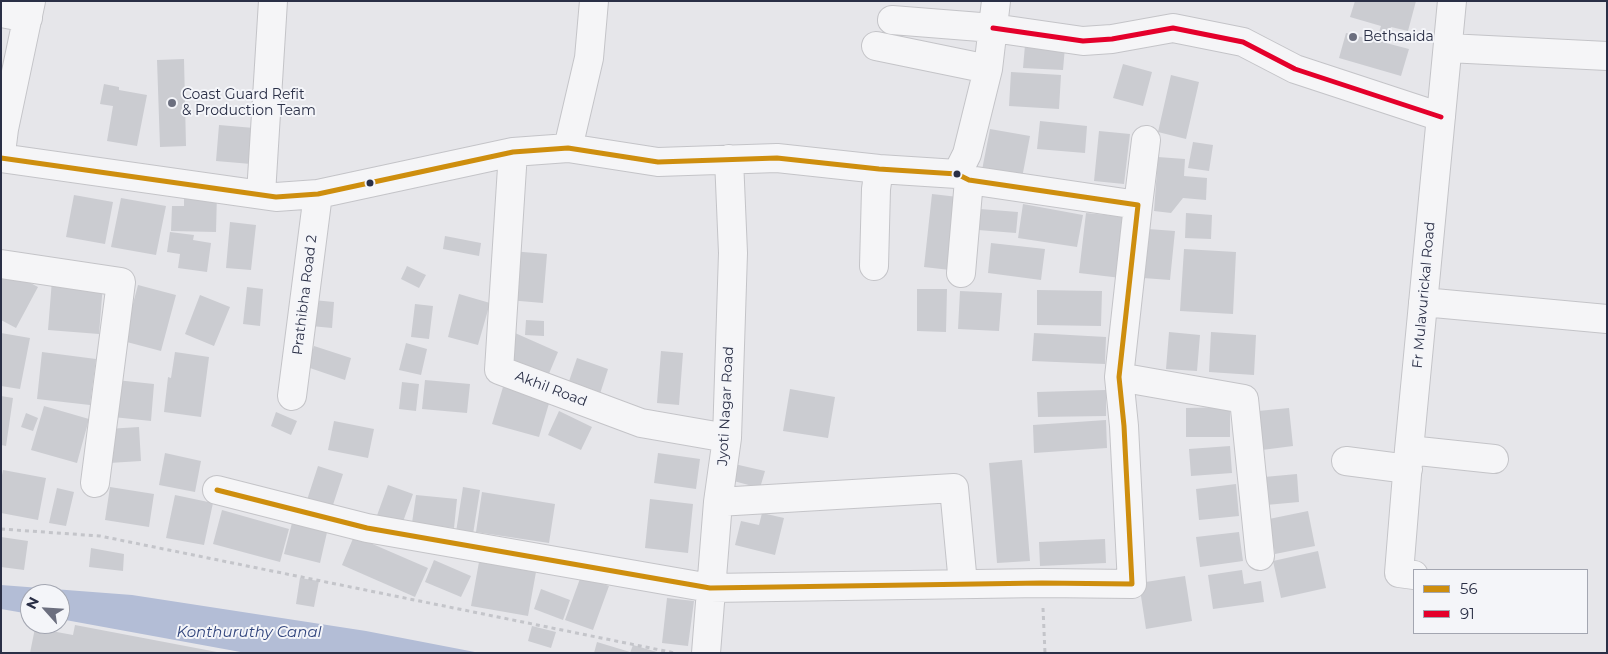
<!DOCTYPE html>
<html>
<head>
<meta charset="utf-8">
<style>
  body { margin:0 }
  #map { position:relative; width:1608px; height:654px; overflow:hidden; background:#e6e6ea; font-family:Montserrat,sans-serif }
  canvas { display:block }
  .frame { position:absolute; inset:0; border:2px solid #2a2f46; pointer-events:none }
  .legend { position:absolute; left:1413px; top:569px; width:175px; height:65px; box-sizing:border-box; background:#f4f5f9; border:1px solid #a3a6b1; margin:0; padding:6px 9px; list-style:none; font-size:15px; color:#2a2f46 }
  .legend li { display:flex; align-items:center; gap:10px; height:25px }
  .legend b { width:25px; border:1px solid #a3a6b1 }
  .north { position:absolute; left:20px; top:584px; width:50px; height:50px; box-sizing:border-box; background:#f4f5f9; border:1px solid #a3a6b1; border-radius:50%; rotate:296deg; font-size:14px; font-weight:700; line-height:20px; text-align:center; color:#2a2f46 }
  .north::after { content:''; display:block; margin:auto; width:18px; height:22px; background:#6c6f7f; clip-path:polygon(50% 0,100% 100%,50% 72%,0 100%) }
</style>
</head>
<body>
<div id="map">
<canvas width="1608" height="654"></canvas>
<div class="frame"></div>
<ul class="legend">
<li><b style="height:6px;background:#ce8e0e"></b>56</li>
<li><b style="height:6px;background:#e4002b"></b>91</li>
</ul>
<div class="north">N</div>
</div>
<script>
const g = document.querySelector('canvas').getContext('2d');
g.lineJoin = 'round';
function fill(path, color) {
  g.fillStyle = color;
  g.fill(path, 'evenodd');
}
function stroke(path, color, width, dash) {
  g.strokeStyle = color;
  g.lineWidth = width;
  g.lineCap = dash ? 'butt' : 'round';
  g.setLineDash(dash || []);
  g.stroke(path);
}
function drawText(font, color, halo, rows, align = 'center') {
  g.font = font + ' Montserrat,sans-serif';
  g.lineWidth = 4;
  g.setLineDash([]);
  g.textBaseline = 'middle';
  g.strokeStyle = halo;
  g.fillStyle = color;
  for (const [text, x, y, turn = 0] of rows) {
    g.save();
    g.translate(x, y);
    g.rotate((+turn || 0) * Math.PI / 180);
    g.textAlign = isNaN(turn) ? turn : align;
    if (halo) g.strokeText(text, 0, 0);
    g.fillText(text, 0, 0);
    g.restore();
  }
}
fill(new Path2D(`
  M1,585L132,595L366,631L480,653H246L60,619V594H30V614L1,609Z`), '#b3bdd6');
fill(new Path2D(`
  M1355,1H1416L1408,31L1391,27L1386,43L1409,49L1401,76L1339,58L1346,33L1376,41L1381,26L1350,17Z
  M1025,45L1065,47L1063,70L1023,68Z
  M184,59L186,146L160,147L157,60Z
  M1123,64L1152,72L1143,106L1113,98Z
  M1011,72L1061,75L1059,109L1009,106Z
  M1171,75L1199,82L1186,139L1158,132Z
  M104,84L119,87V90L147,95L137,146L107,141L113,106L100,104Z
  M1040,121L1087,126L1085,153L1037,149Z
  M219,125L254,128L251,164L216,161Z
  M990,129L1030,136L1022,178L982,170Z
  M1099,131L1130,134L1124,184L1094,181Z
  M1193,142L1213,145L1209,171L1188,168Z
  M1158,157L1185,159L1184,176L1207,178L1206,200L1183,198L1171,213L1154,211Z
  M184,192L217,193L216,232L171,231L172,206H184Z
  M932,194L958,197L950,270L924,267Z
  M74,195L113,202L105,244L66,237Z
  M121,198L166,206L156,255L111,247Z
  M1023,204L1083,215L1077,247L1018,238Z
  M980,209L1018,212L1016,233L978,230Z
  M1086,213L1127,217L1121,278L1079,273Z
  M1186,213L1212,215L1211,239L1185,238Z
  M230,222L256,225L251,270L226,268Z
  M1148,229L1175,231L1170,280L1143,278Z
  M170,232L194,235L193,240L211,243L207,272L178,268L180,254L167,252Z
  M445,236L481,243L479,256L443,249Z
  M991,243L1045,249L1041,280L988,273Z
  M1184,249L1236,252L1233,314L1180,311Z
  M511,251L547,254L543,303L508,300Z
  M407,266L426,275L419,288L401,279Z
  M4,269L38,287L16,328L1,320V274Z
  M52,280L103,284L99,334L48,330Z
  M138,285L176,295L161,351L123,341Z
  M247,287L263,289L260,326L243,324Z
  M917,289H947L946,332L917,331Z
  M1037,290L1102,291L1101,326L1037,325Z
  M960,291L1002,293L999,331L958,329Z
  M459,294L490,303L478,345L448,337Z
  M200,295L230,307L214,346L185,334Z
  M313,300L334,302L332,328L311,326Z
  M415,304L433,306L429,339L411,337Z
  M526,320L544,321V336L525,335Z
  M1169,332L1200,335L1197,371L1166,369Z
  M1211,332L1256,335L1254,375L1209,372Z
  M1,333L30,338L20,389L1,386Z
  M515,333L558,352L548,376L504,357Z
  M1034,333L1106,337L1105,364L1032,361Z
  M406,343L427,349L421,375L399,370Z
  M314,346L351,358L345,380L307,367Z
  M661,351L683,353L679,405L657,403Z
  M42,352L96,359L90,405L37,399Z
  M175,352L209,357L201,417L164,412L168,377L171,378Z
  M577,358L608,369L598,400L566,390Z
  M116,380L154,384L151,421L113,417Z
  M425,380L470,384L467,413L422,409Z
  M402,382L419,384L416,411L399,409Z
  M503,387L550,400L539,437L492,424Z
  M790,389L835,397L828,438L783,431Z
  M1106,390V416L1038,417L1037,392Z
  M1,396L13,398L6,446L1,445Z
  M44,406L89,419L77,463L31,450Z
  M1230,407V437H1186V408Z
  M1289,408L1293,446L1262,450L1258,411Z
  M559,411L592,427L581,450L548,435Z
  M276,412L297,421L291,435L271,426Z
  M26,413L38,418L33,431L21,427Z
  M1106,420L1107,448L1034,453L1033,425Z
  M334,421L374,429L368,458L328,450Z
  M139,427L141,461L109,463L107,429Z
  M1230,446L1232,473L1191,476L1189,449Z
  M165,453L201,461L195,492L159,485Z
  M658,453L700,459L696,489L654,483Z
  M1022,460L1030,561L997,563L989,463Z
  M730,463L765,471L760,488L726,479Z
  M318,466L343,474L332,508L307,500Z
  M3,470L46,478L38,520L1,513V480Z
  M1297,474L1299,502L1266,505L1264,477Z
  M1236,484L1239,516L1199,520L1196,489Z
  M388,485L413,494L400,530L375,521Z
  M110,487L154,494L149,527L105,520Z
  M463,487L480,490L473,534L456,532Z
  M57,488L74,492L66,526L49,523Z
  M482,492L555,504L549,543L476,532Z
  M175,495L213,503L204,545L166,538Z
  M416,495L457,499L454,528L412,523Z
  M650,499L693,504L688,553L645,548Z
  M222,510L289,529L280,562L213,544Z
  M1308,511L1315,546L1275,554L1269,519Z
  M762,513L784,518L775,555L735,545L741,521L759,525Z
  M293,519L328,528L320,563L284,554Z
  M1239,532L1243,561L1200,567L1196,537Z
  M354,536L428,568L415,597L342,565Z
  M1,537L28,541L24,570L1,567Z
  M1105,539L1106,563L1040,566L1039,542Z
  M91,548L124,554L123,571L89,567Z
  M1318,551L1326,588L1281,598L1273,561Z
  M434,560L471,576L461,597L425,582Z
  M479,562L536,572L528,616L471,606Z
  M1242,570L1244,584L1261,581L1264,602L1213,609L1208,575Z
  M581,576L609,586L593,630L565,620Z
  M1185,576L1192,621L1146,629L1139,583Z
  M300,578L319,581L314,607L296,604Z
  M541,589L570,600L563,620L534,609Z
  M667,598L694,601L688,646L662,643Z
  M75,625L217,652V653H30L35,628L73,635Z
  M532,626L556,632L551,648L528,641Z
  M597,642L630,652V653H594Z
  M633,645L657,652L656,653H630Z`), '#cbccd1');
const minor = new Path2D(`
  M1,13L28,18
  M892,20L993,28L1083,41L1112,39L1173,28L1243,42L1295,69L1441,117
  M876,46L988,69
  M1448,48L1607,56
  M568,148L589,58L594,1
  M513,152L499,370L641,423L727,438
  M1,153L4,129L31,1
  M1,158L276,197L318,194L513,152L568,148L658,162L777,158L879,169L957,174L969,180L1138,205L1119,377L1124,426L1132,584L1042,583L710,588L367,528L217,490
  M957,174L967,154L988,69L996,1
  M261,194L273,1
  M1138,205L1146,140
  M1,264L121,282L95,483
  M874,266L876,189L879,169
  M961,273L969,180
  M1423,302L1607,319
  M1119,377L1244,399L1260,556
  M292,396L318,194
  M1409,450L1494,459
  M1346,461L1408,469
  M718,502L954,488L963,584
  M1414,575L1399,573L1409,450L1452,1
  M706,653L718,502L727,438L733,253L729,159`);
stroke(minor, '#c4c4c8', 30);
stroke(new Path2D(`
  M1,529L100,536L675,653
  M1043,608L1045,653`), '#c4c5ca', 3, [4, 4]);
stroke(minor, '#f5f5f7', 28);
stroke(new Path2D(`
  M1,158L276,197L318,194L513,152L568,148L658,162L777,158L879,169L957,174L969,180L1138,205L1119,377L1124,426L1132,584L1042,583L710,588L367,528L217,490`), '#ce8e0e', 5);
stroke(new Path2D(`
  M993,28L1083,41L1112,39L1173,28L1243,42L1295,69L1441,117`), '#e4002b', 5);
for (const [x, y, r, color] of [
  [1353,37,5,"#6c6f7f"],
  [172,103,5,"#6c6f7f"],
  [957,174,4.5,"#2a2f46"],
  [370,183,4.5,"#2a2f46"]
]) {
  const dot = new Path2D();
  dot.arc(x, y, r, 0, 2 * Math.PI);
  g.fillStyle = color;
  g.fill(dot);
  stroke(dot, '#f4f5f9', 2);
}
drawText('14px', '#2a2f46', '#f4f5f9', [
  ["Bethsaida",1363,37],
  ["Coast Guard Refit",182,95],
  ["& Production Team",182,111]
], 'left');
drawText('14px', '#2a2f46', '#f4f5f9', [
  ["Prathibha Road 2",305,295,-83],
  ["Fr Mulavurickal Road",1424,295,-85],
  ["Akhil Road",551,389,21],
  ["Jyoti Nagar Road",726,406,-87]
]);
drawText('italic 15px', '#31457d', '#f4f5f9', [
  ["Konthuruthy Canal",249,633]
]);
</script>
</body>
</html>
